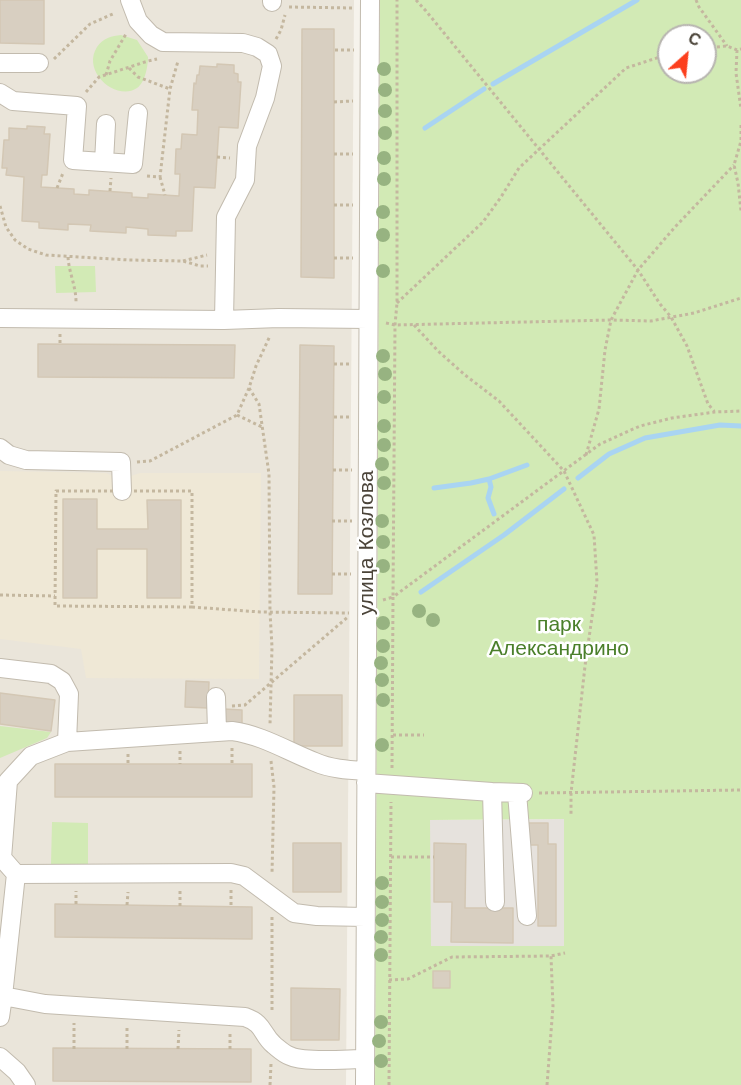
<!DOCTYPE html>
<html>
<head>
<meta charset="utf-8">
<style>
  body { margin:0 }
  #map { position:relative; width:741px; height:1085px; overflow:hidden; background:#f6f3ec; font-family:"Work Sans",sans-serif }
  canvas { display:block }
  .north { position:absolute; left:657px; top:24px; width:60px; height:60px; box-sizing:border-box; background:#fff; border:2px solid #b7b4b0; border-radius:50%; rotate:27deg; font-size:16px; font-weight:700; line-height:24px; text-align:center; color:#4b4439 }
  .north::after { content:''; display:block; margin:auto; width:21px; height:27px; background:#fc3f1d; clip-path:polygon(50% 0,100% 100%,50% 72%,0 100%) }
</style>
</head>
<body>
<div id="map">
<canvas width="741" height="1085"></canvas>
<div class="north">С</div>
</div>
<script>
const g = document.querySelector('canvas').getContext('2d');
g.lineJoin = 'round';
function fill(path, color) {
  g.fillStyle = color;
  g.fill(path, 'evenodd');
}
function stroke(path, color, width, dash) {
  g.strokeStyle = color;
  g.lineWidth = width;
  g.lineCap = dash ? 'butt' : 'round';
  g.setLineDash(dash || []);
  g.stroke(path);
}
function drawText(font, color, halo, rows, align = 'center') {
  g.font = font + ' "Work Sans",sans-serif';
  g.lineWidth = 5;
  g.setLineDash([]);
  g.textBaseline = 'middle';
  g.strokeStyle = halo;
  g.fillStyle = color;
  for (const [text, x, y, turn = 0] of rows) {
    g.save();
    g.translate(x, y);
    g.rotate((+turn || 0) * Math.PI / 180);
    g.textAlign = isNaN(turn) ? turn : align;
    if (halo) g.strokeText(text, 0, 0);
    g.fillText(text, 0, 0);
    g.restore();
  }
}
fill(new Path2D(`
  M0,0H354L346,1085H0Z`), '#eae5da');
fill(new Path2D(`
  M564,819L565,946H430V820Z`), '#e6e2dd');
fill(new Path2D(`
  M0,471L106,473L115,477H128L140,473H261L259,679L86,678L81,649L0,639Z`), '#efe8d6');
fill(new Path2D(`
  M380,0H741V1085H375ZM669,36H705V72H669ZM564,819V946H431L430,820Z
  M121,35L137,40L148,57C148,66 145,83 137,88C117,102 81,72 97,47C103,38 112,36 121,35Z
  M95,266L96,292L56,293L55,266Z
  M0,726L51,732L47,738L0,758Z
  M52,822L88,823V865L51,864Z`), '#d2eab5');
stroke(new Path2D(`
  M493,84L637,0
  M425,128L484,89
  M578,478L609,454L645,438L720,425L741,426
  M489,479L527,465
  M434,488L471,483L489,479L491,487L488,498L494,514
  M421,592L504,535L564,489`), '#a9d4f2', 5);
const building = new Path2D(`
  M0,0H44V44L0,43Z
  M302,29H334V278L301,277Z
  M217,64L234,65V73L238,74V82H241L238,128L219,127L215,188L194,187L192,231H176V236L148,235V229L126,227V233L90,231L91,225L68,224V230L39,228V222L22,221L24,177L6,175L7,168H2L4,140H9V128L27,129V126L45,127L44,134H50L47,175H42L41,187L74,189V194L89,195V190L132,193V197L148,198V194L179,196L180,174H175L176,149H181L182,134L197,135L198,110H192L194,83L196,84L197,75H199L200,66L217,67Z
  M38,344L235,345L234,378L38,377Z
  M300,345L334,346L332,594H298Z
  M63,499H97V529H148L147,500H181V598H147V549H97V598H63Z
  M186,681L209,682L208,708L185,707Z
  M0,693L55,700L51,731L0,724Z
  M294,695H342V746H294Z
  M224,709L242,710V724H224Z
  M55,764H252V797H55Z
  M524,823H548V844H556V926H538V845H524Z
  M293,843H341V892H293Z
  M434,843L466,844L465,908H513V943L451,942L452,902H434Z
  M55,904L252,907V939L55,937Z
  M433,971H450V988H433Z
  M291,988L340,989L339,1040H291Z
  M53,1048L251,1049V1082L53,1081Z`);
fill(building, '#d8cfc1');
stroke(building, '#d3c7b4', 1.5);
const minor = new Path2D(`
  M130,0L138,21L151,35L163,42L243,43L257,47L268,54L272,66L265,98L247,146L245,180L226,217L224,320
  M272,2V0
  M0,63H39
  M0,93L13,101L77,106L73,160L133,164L138,113
  M104,162L106,124
  M0,318L224,320L279,318L368,319
  M0,448L9,455L26,460L121,462L122,491
  M0,668L51,674L62,681L69,694L67,742
  M216,697L217,731
  M366,783L492,792L523,793
  M492,792L495,902
  M517,793L527,916
  M16,874L2,858L8,781L31,756L67,742L232,731C262,735 287,751 315,762C330,769 350,770 366,771
  M3,996L16,874L231,873L244,876L294,913L317,916L365,917
  M0,1017L3,996L45,1004L245,1017C265,1024 261,1034 274,1045C279,1049 284,1054 290,1056C304,1063 347,1059 365,1059
  M0,1057L17,1072L26,1085
  M365,1085L370,0`);
stroke(minor, '#c2bbae', 20);
stroke(new Path2D(`
  M416,0L426,11L638,270L660,304L671,317L687,346L708,404L714,411
  M696,0L699,7L727,46
  M289,7L354,8
  M276,39L281,30L285,15
  M705,48L727,46L737,50L741,49
  M335,50H354
  M737,50L736,73L741,109
  M54,59L90,24L115,13
  M129,68L138,77L170,89
  M106,75L110,61L126,34
  M86,92L99,77L148,61L157,59
  M334,102L353,101
  M741,125V141L734,165L738,183L741,211
  M334,154H353
  M217,157L230,158
  M147,176L160,177L170,89L178,61
  M160,177L165,195
  M57,188L63,173
  M110,191L111,178
  M334,205H353
  M0,206L6,227L15,240L28,249L46,255L129,260L183,261L200,266H208
  M68,257C69,273 76,286 76,302
  M334,258H353
  M183,261L207,255
  M397,303L483,222L501,197L519,168L626,68L669,54
  M386,323L395,325L611,320L651,321L694,313L741,298
  M414,325L438,351L465,375L499,401L564,471L594,535L597,582L585,666L571,793V815
  M60,334V344
  M334,364H350
  M249,388L259,404L269,474L270,612L272,647L270,725
  M237,415L262,427
  M334,417H350
  M586,455L599,409L605,350L611,320L638,270L675,227L734,165
  M137,462L150,461L237,415L249,388L256,366L270,336
  M333,470H352
  M56,491H192V607L55,606Z
  M332,521H352
  M332,574H351
  M0,595L55,596
  M383,600L393,597L395,325L397,303V0
  M192,607L260,612L349,613
  M232,706L245,705L349,616
  M393,735H424
  M232,748V764
  M180,751V764
  M128,754V764
  M271,761L274,787L272,874
  M392,768L393,597L600,444L640,426L672,418L715,412L741,411
  M539,793L741,790
  M391,857H434
  M231,890V906
  M76,904V891
  M127,905L128,892
  M180,906V889
  M272,917V1012
  M389,980L408,979L452,957L551,956L565,953
  M74,1049V1023
  M127,1049V1026
  M178,1049L179,1030
  M230,1049V1033
  M270,1085L271,1064
  M389,1085L391,802
  M547,1085L553,1006L551,956`), '#c4b79f', 3, [3, 3]);
stroke(minor, '#fff', 18);
g.fillStyle = '#97b381';
for (const [x, y] of [
  [384,69],
  [385,90],
  [385,111],
  [385,133],
  [384,158],
  [384,179],
  [383,212],
  [383,235],
  [383,271],
  [383,356],
  [385,374],
  [384,397],
  [384,426],
  [384,445],
  [382,464],
  [384,483],
  [382,521],
  [383,542],
  [383,566],
  [419,611],
  [433,620],
  [383,623],
  [383,646],
  [381,663],
  [382,680],
  [383,700],
  [382,745],
  [382,883],
  [382,902],
  [382,920],
  [381,937],
  [381,955],
  [381,1022],
  [379,1041],
  [381,1061]
]) {
  g.beginPath();
  g.arc(x, y, 7, 0, 2 * Math.PI);
  g.fill();
}
drawText('21px', '#4b4439', '#fff', [
  ["улица Козлова",367,543,-90]
]);
drawText('21px', '#4a7f2a', '#fff', [
  ["парк",559,625],
  ["Александрино",559,649]
]);
</script>
</body>
</html>
